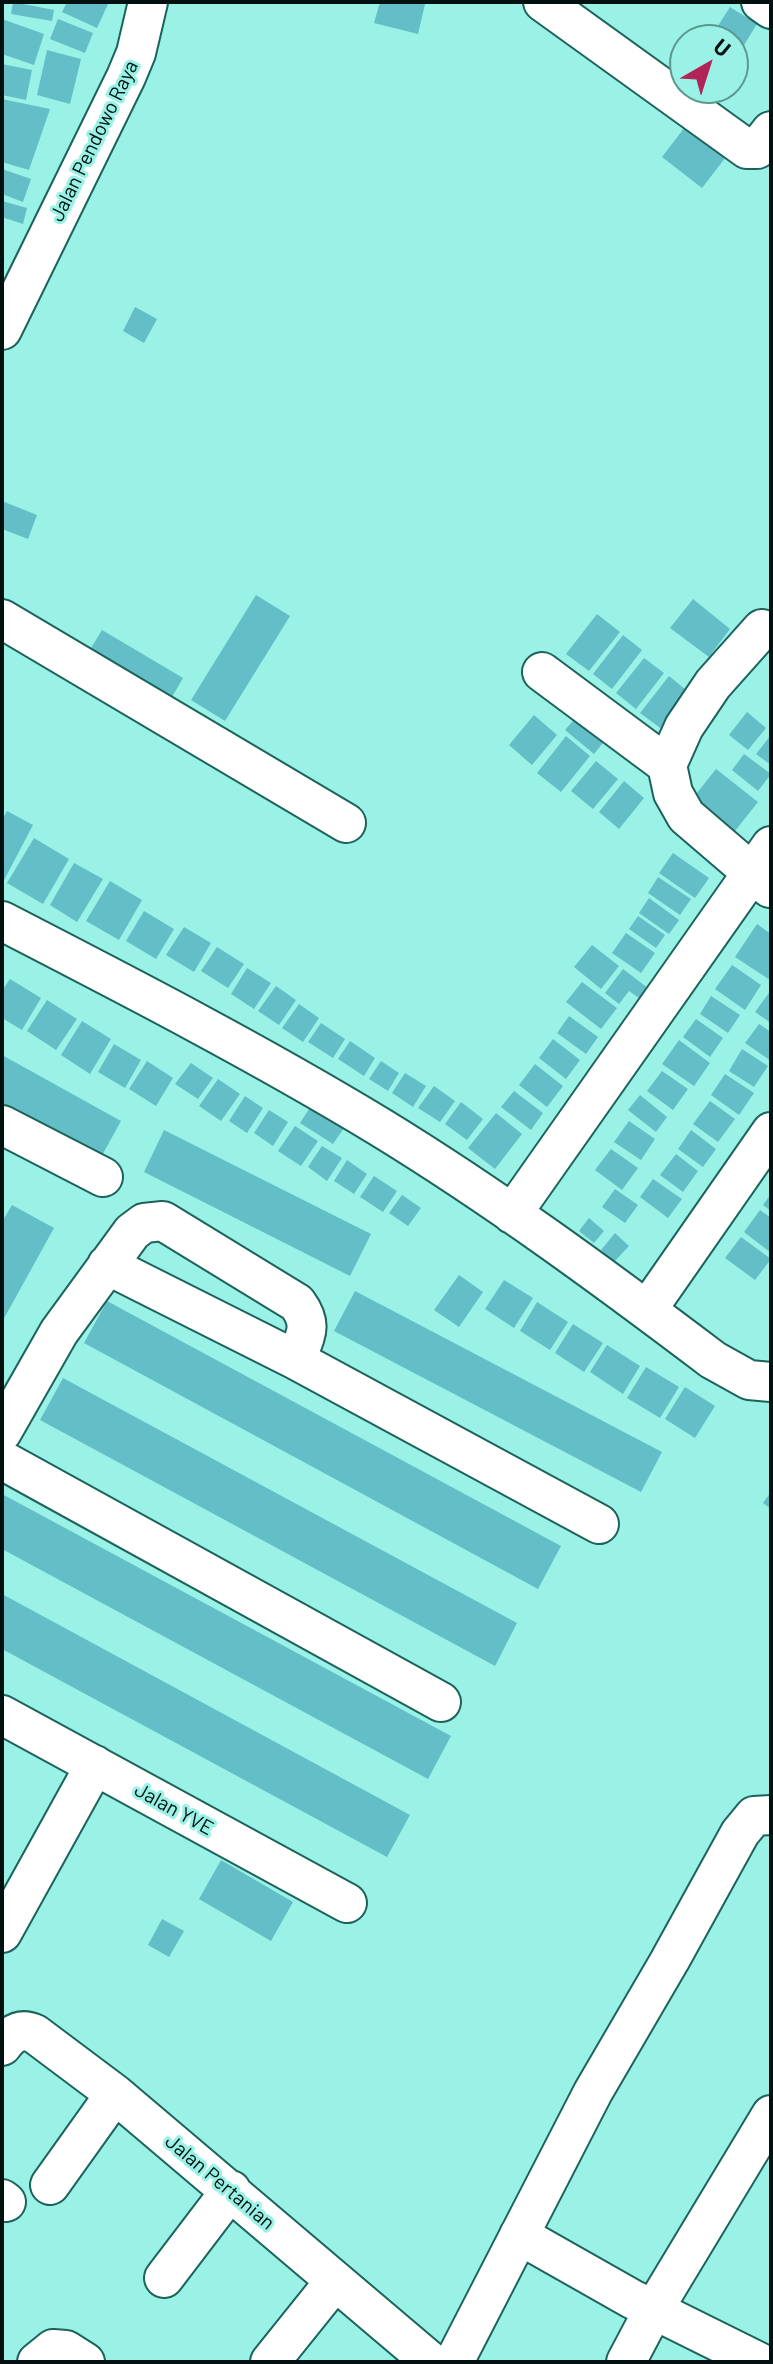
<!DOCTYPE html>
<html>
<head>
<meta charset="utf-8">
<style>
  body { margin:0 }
  #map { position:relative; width:773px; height:2364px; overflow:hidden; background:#99f2e5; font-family:Barlow,sans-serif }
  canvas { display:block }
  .frame { position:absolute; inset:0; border:4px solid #00110f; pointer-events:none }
  .north { position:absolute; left:669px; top:24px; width:80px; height:80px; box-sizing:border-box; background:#99f2e5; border:2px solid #5c988f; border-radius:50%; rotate:39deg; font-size:22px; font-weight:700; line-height:32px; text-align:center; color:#00110f }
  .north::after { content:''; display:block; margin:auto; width:28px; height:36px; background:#b22358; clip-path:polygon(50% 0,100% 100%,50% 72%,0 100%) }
</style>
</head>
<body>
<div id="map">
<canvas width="773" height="2364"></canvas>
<div class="frame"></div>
<div class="north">U</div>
</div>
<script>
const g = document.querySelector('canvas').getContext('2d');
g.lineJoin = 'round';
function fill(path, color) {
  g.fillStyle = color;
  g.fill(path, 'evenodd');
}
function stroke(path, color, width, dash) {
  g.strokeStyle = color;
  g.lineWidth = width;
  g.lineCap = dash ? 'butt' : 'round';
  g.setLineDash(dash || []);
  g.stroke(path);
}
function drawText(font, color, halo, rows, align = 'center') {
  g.font = font + ' Barlow,sans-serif';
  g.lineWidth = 6;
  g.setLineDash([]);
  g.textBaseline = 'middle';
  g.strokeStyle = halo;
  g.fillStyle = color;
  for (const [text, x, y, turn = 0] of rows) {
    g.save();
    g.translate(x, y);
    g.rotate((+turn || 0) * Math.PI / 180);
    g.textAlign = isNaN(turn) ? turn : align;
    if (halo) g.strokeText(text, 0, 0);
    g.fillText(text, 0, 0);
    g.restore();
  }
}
fill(new Path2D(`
  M13,2L54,10L52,21L11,14Z
  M67,2H109L97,28L62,12Z
  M380,2L425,4L418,34L374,23Z
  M730,7L757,24L736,58L733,56V40H709Z
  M2,19L44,34L34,65L2,54Z
  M58,19L93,33L85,53L50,39Z
  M47,50L81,59L70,104L37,95Z
  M2,64L32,70L26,100L2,95Z
  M2,99L50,109L29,170L2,162Z
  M691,119L732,149L702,188L662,157Z
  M2,169L31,179L23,202L2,194Z
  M2,201L27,208L23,224L2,217Z
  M135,307L157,319L144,343L123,331Z
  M2,501L37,515L28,539L2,529Z
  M256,595L290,616L225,721L191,700Z
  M693,599L730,629L709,657L670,628Z
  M597,614L620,632L589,671L566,654Z
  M102,630L183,678L169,702L88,653Z
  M623,635L642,650L612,689L593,674Z
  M644,658L664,673L636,709L616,693Z
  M669,676L691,694L663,730L640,713Z
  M747,712L766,728L748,750L729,735Z
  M534,715L557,735L532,765L509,745Z
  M577,716L606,739L594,754L565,730Z
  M771,735V765L756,754Z
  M566,736L590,756L561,792L537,773Z
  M744,754L771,774L758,791L732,770Z
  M596,761L618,779L593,809L571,791Z
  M716,769L758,802L731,836L689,803Z
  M624,781L644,798L619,829L599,812Z
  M7,811L33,825L2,884V820Z
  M34,838L69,859L43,904L7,883Z
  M673,853L709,878L695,898L659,873Z
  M74,863L103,879L77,922L50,905Z
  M658,877L691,899L680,915L648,893Z
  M110,881L142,900L119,940L86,921Z
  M649,898L679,920L669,934L639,913Z
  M144,911L174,929L156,959L126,941Z
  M638,916L665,935L656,948L629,929Z
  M757,924L771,934L770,980L735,957Z
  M184,927L211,943L194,972L166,955Z
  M626,933L655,953L641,973L612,953Z
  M592,945L619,966L601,989L574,967Z
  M217,947L244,964L228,988L201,971Z
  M732,965L761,985L745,1010L715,989Z
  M247,968L271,983L254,1009L231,994Z
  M623,969L648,988L639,998L629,991L619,1004L605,993Z
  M10,979L41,998L22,1030L2,1018V991Z
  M582,982L617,1008L601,1029L566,1002Z
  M276,986L296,1000L279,1025L258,1011Z
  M771,990V1023L755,1012Z
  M711,996L740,1015L728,1033L700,1014Z
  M47,1000L77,1019L56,1050L27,1031Z
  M299,1004L319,1018L303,1042L282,1028Z
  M569,1016L598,1037L586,1054L557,1033Z
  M696,1019L723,1038L710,1057L683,1037Z
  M82,1021L111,1039L90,1074L61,1055Z
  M321,1023L345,1039L333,1058L308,1042Z
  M759,1024L771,1032V1061L745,1043Z
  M553,1039L580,1060L566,1079L539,1058Z
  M679,1040L710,1063L694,1086L662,1064Z
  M350,1041L375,1058L364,1076L338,1059Z
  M114,1044L141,1060L125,1088L98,1072Z
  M742,1049L768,1066L754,1087L729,1071Z
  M2,1055L121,1121L100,1159L2,1104Z
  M147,1061L173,1078L156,1106L129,1089Z
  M381,1061L399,1073L388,1091L369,1079Z
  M191,1063L213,1078L198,1099L175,1084Z
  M535,1064L563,1086L547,1107L519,1085Z
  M662,1071L688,1089L673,1110L647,1091Z
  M405,1073L426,1086L413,1107L392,1093Z
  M725,1074L754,1093L739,1115L711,1095Z
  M218,1079L240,1094L221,1121L199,1106Z
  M434,1086L455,1101L440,1122L418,1108Z
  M514,1091L543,1113L531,1130L501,1107Z
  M640,1095L667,1117L656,1132L628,1110Z
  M245,1096L263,1108L247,1133L229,1121Z
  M710,1101L735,1119L718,1142L693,1124Z
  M461,1102L483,1119L467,1140L445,1124Z
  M313,1103L346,1125L333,1144L300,1123Z
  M269,1110L288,1122L273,1146L254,1133Z
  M496,1113L522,1134L495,1169L468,1148Z
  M629,1121L655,1139L641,1160L614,1142Z
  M295,1126L318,1141L301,1166L278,1151Z
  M164,1130L371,1234L350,1276L144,1172Z
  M691,1130L716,1149L703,1167L678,1149Z
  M322,1146L342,1158L327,1181L308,1167Z
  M611,1149L638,1168L622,1190L595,1170Z
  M676,1154L698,1171L683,1192L660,1175Z
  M347,1160L367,1174L354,1194L334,1181Z
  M374,1176L397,1191L383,1212L360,1197Z
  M653,1179L682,1199L668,1218L640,1197Z
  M615,1189L638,1205L625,1223L602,1207Z
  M771,1194V1211L763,1205Z
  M402,1195L421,1208L408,1226L389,1213Z
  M12,1205L54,1228L2,1322V1222Z
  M760,1210L771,1218V1253L744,1232Z
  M589,1218L604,1231L594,1243L579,1231Z
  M615,1233L629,1246L614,1262L601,1250Z
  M741,1237L771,1259L755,1280L725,1258Z
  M459,1275L483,1292L459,1327L434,1310Z
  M504,1280L533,1298L514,1328L485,1309Z
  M355,1291L662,1452L641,1492L334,1331Z
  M107,1301L561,1546L538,1589L84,1343Z
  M537,1302L568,1322L550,1350L520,1331Z
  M573,1324L603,1343L584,1372L555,1353Z
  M607,1345L640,1366L623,1394L590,1372Z
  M646,1367L679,1387L660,1418L627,1398Z
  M63,1378L517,1623L495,1666L40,1420Z
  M685,1387L715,1406L695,1438L665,1419Z
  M771,1492V1509L763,1503Z
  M2,1494L451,1736L428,1779L2,1549Z
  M2,1594L410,1815L387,1857L2,1649Z
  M221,1860L293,1902L271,1941L199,1899Z
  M162,1919L184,1931L169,1957L148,1945Z`), '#63bec8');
const minor = new Path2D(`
  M543,2L747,149H757L771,131
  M761,2L771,9
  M2,330L126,77L136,53L148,2
  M2,619L346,823
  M762,629L713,684L684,727L667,765L673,793L686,816L770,888
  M542,672L667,765
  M2,921C130,987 258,1053 380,1127C496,1198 606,1279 713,1360L749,1380L771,1382
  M2,1125L103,1177
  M512,1214L771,846
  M107,1265L296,1360L599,1524
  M647,1310L771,1132
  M2,1432L59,1332L132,1232L144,1223L163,1221L297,1303C314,1326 305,1335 296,1360
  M2,1460L441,1702
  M2,1715L347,1903
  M2,1933L95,1765
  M2,2046C11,2034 20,2027 35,2034L115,2094L431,2362
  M50,2185L115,2094
  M2,2199L6,2202
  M519,2235L632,2299L759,2362
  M164,2278L231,2190
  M37,2362L53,2349L66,2350L85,2362
  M270,2362L335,2281
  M454,2362L593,2092L670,1960L740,1833L754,1816L771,1815
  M626,2362L654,2309L771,2115`);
stroke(minor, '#1c635b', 42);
stroke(minor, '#fff', 38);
drawText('20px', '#00110f', '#99f2e5', [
  ["Jalan Pendowo Raya",94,141,-64],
  ["Jalan YVE",174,1809,29],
  ["Jalan Pertanian",220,2182,40]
]);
</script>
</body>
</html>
